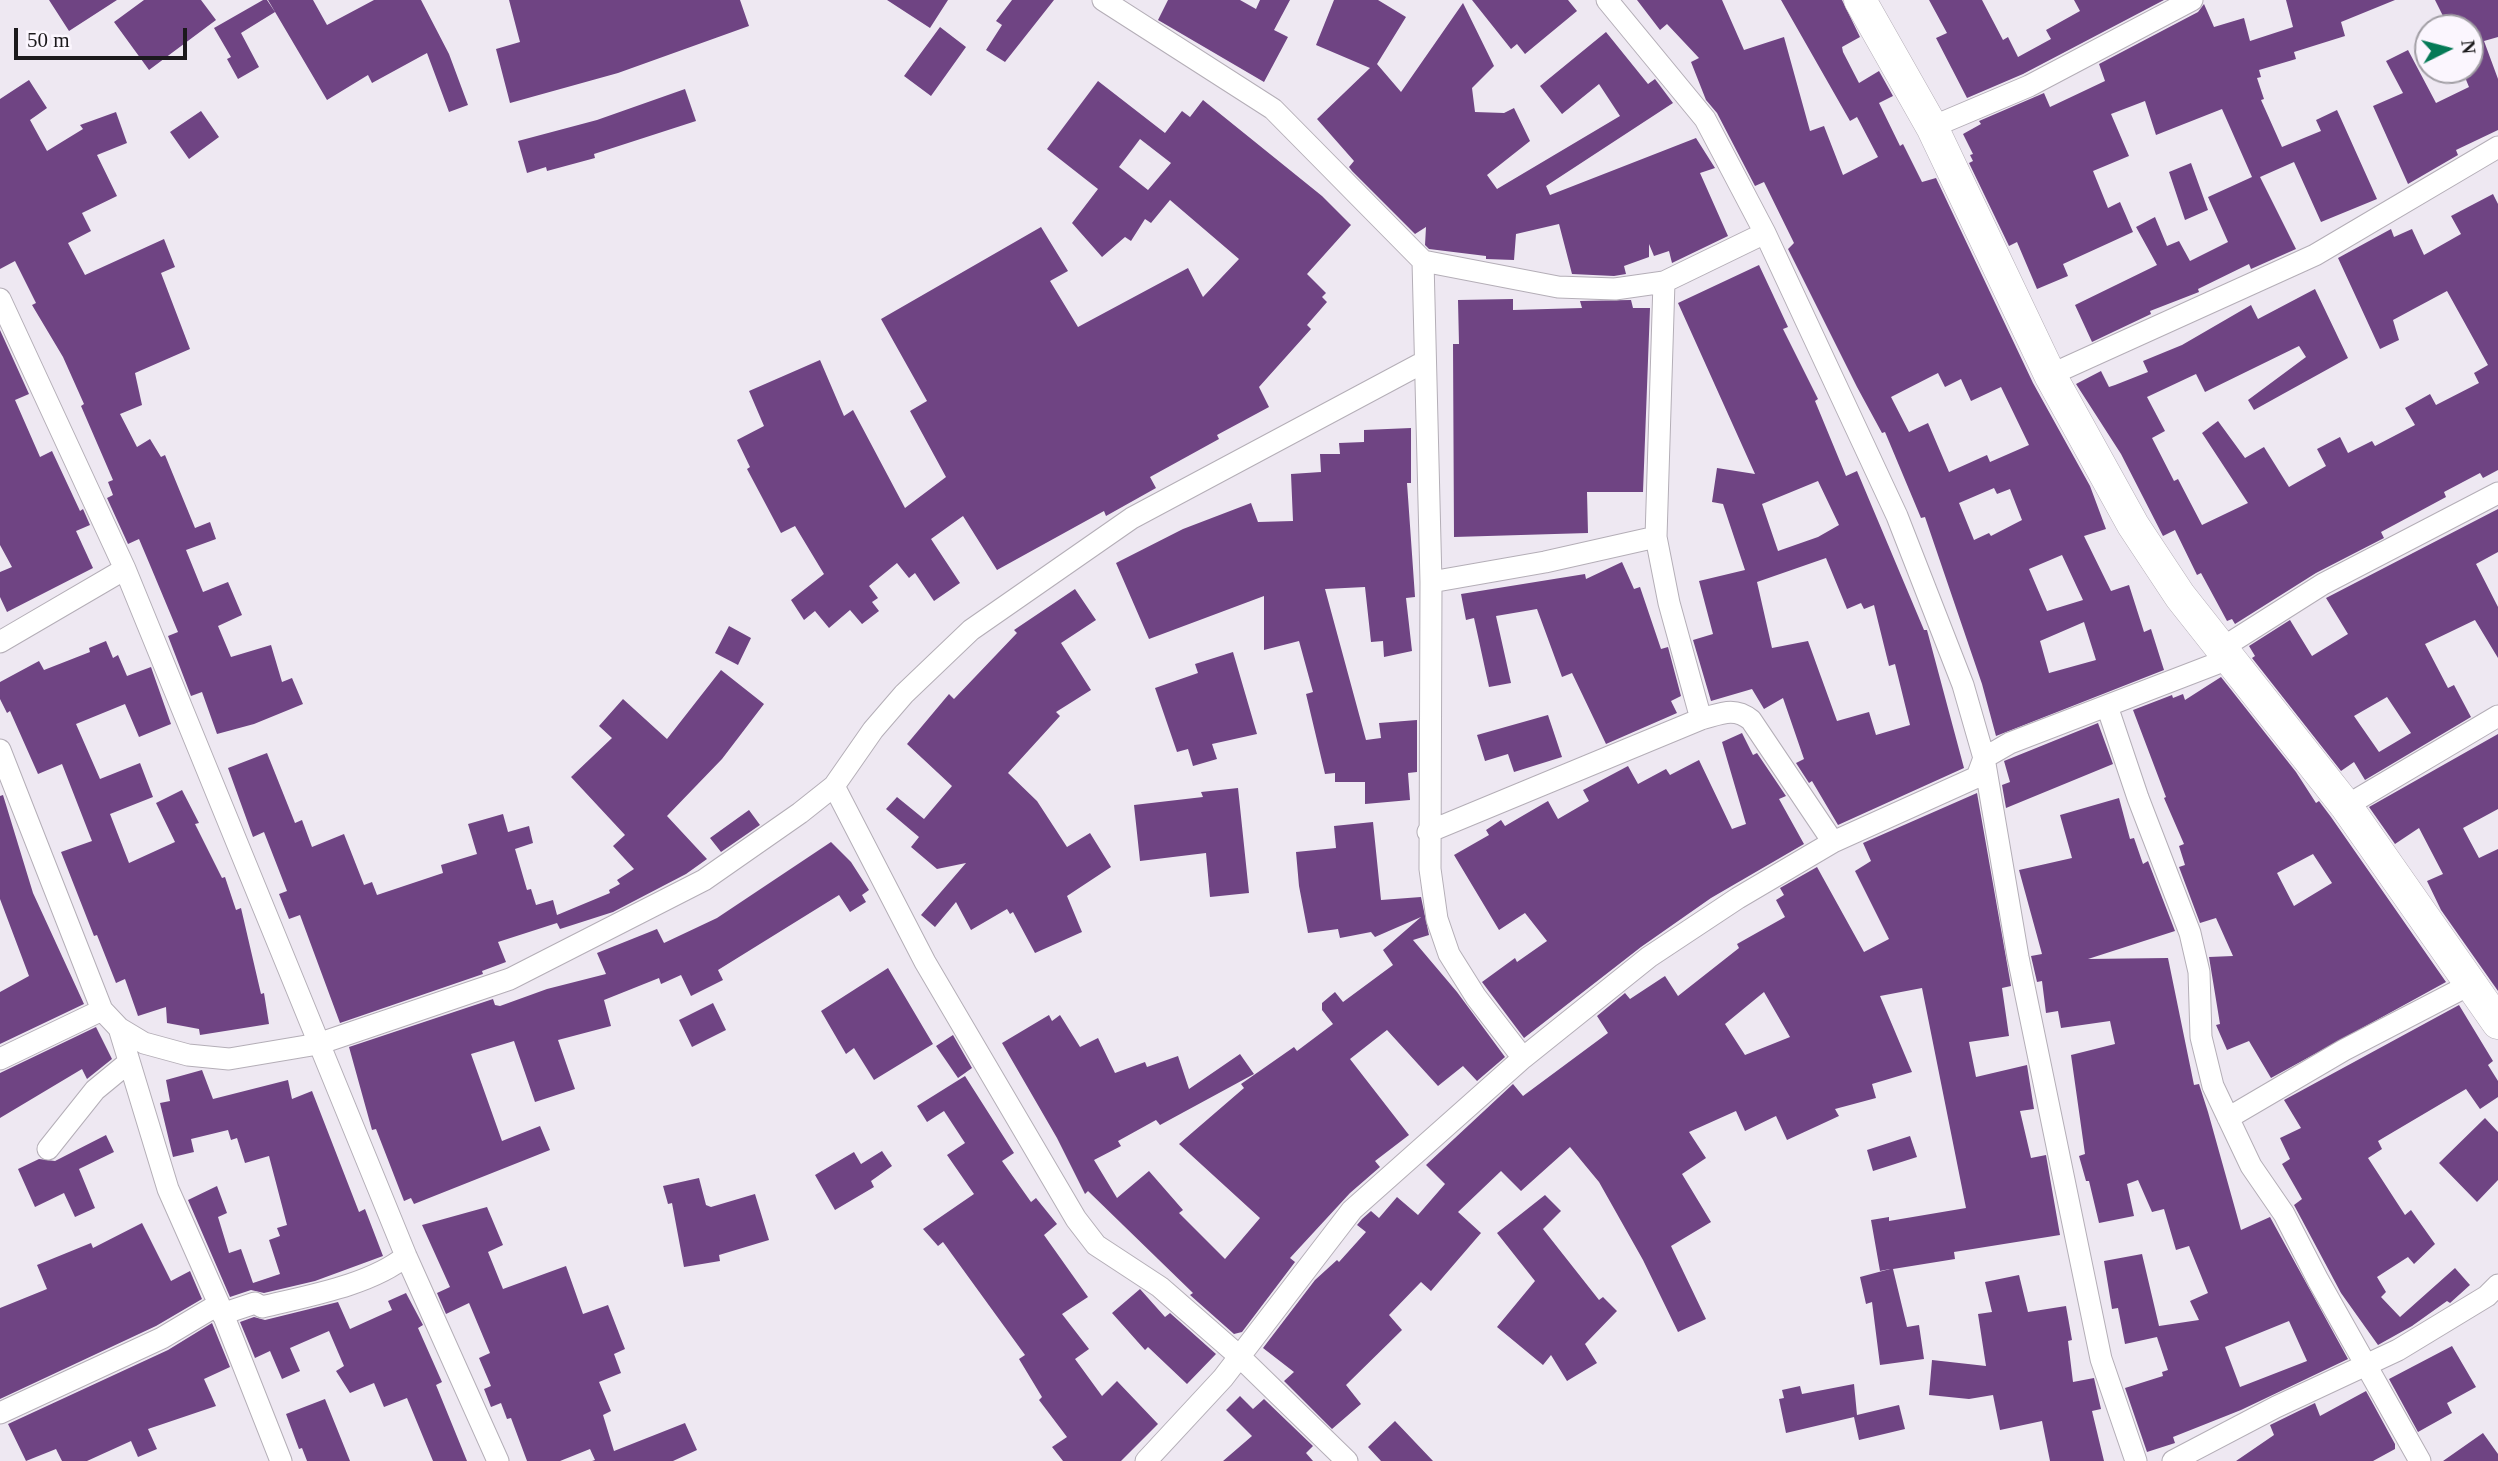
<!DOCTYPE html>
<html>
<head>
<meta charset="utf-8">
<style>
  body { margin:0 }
  #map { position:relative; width:2498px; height:1461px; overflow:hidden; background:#eee8f2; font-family:Georgia,serif }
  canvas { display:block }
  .north { position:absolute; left:2414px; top:14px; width:70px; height:70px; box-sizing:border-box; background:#fbf6fe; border:2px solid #a19ea4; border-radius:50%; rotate:84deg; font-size:19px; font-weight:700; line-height:28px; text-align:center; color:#1b191c }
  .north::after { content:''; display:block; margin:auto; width:24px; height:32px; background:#057a56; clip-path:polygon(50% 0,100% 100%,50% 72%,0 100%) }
  .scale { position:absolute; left:14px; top:28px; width:173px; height:32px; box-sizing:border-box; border:4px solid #1b191c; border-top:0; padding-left:9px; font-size:21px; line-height:24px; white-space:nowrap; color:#1b191c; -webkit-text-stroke:5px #fbf6fe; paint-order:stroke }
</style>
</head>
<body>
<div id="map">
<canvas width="2498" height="1461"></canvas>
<div class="north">N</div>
<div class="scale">50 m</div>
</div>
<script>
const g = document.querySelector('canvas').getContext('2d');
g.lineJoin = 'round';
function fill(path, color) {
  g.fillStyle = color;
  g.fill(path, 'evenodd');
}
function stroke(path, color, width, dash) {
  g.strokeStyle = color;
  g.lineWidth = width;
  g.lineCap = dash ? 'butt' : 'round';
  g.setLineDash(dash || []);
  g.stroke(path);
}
fill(new Path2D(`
  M49,0H117L69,31Z
  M144,0H201L216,20L149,70L114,22Z
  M263,0H267L275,12L241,33L259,67L238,79L227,59L231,57L214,28Z
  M268,0H313L327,25L374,0H421L449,54L468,105L449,112L427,53L372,83L368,75L327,100Z
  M509,0H740L749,26L618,73L510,103L496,49L520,42Z
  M887,0H948L930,28Z
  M1012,0H1054L1005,62L986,50L1002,25L996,21Z
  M1168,0H1240L1256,9L1260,0H1290L1274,30L1288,37L1264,82L1158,20Z
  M1334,0H1378L1406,17L1377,64L1401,92L1463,3L1494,66L1472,88L1475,112L1504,113L1514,108L1530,141L1487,175L1497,189L1620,116L1599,84L1562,114L1540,86L1606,32L1648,84L1655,79L1673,103L1546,186L1550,195L1696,138L1715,168L1700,173L1728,236L1672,263L1669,251L1654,256L1649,244V257L1624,266L1626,274L1614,276L1572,274L1559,224L1516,234L1514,260L1486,259V256L1429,249L1425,245L1426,227L1415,234L1352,171L1349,167L1354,161L1317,119L1370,68L1316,45Z
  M1472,0H1568L1577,11L1525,54L1517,44L1511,49Z
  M1637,0H1722L1744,50L1784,37L1810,131L1824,126L1843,175L1878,157L1857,117L1850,121L1781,0H1842L1860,37L1842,47L1843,52L1859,83L1879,71L1893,96L1879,103L1900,146L1903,144L1922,182L1936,178L2033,383L2090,486L2106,529L2084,536L2111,591L2129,585L2144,632L2151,629L2164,670L1996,736L1982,684L1925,517L1921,518L1885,432L1882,433L1857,387L1788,249L1794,243L1764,182L1755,186L1717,113L1706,100L1691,62L1699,58L1667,24L1660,30ZM1938,373L1945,387L1961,379L1971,401L2001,387L2029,445L1990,462L1987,455L1949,472L1928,423L1909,432L1891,397ZM1994,488L1997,494L2010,489L2022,520L1991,536L1989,533L1974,540L1959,503ZM2062,555L2083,600L2047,611L2029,569ZM2084,622L2096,660L2049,673L2040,641Z
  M1929,0H1982L2003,40L2008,37L2018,57L2051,39L2046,30L2080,11L2074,0H2164L2023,74L1967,98L1936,38L1947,33Z
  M2286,0H2395L2341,22L2345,36L2294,52L2296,59L2259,70L2261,77L2257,78L2264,99L2261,100L2282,147L2321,131L2316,120L2337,110L2377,199L2321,222L2294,162L2260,177L2296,249L2251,269L2249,264L2198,289L2199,292L2150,311L2151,314L2092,342L2075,305L2157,265L2136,227L2155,217L2167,246L2179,241L2190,261L2228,242L2208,197L2252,177L2222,109L2156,135L2145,101L2111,114L2129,156L2093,171L2108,208L2120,202L2133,232L2063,264L2068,276L2037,289L2017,242L2009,246L1969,163L1973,161L1970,155L1973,154L1963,134L1981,124L1979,121L2044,93L2050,107L2105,81L2099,64L2198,12L2204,4L2214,27L2244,18L2250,41L2293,27Z
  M2435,0H2498V37L2484,41L2498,79V130L2456,150L2458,155L2408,184L2373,106L2403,93L2386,61L2408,50L2436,103L2469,87L2462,70H2470V28H2449Z
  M940,27L966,47L931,96L904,76Z
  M29,80L47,108L30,120L47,151L83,129L80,125L116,112L127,143L97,155L117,196L82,213L91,231L68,243L85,275L164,239L175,267L161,273L190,349L135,373L142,405L120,414L137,447L150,439L161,457L165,455L195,528L210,522L216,539L186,550L203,592L228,582L242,615L218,626L231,657L271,645L282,682L292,678L303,704L254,724L217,734L202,692L191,696L168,636L178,632L150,565L139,539L128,544L107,498L113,495L108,482L113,480L81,406L84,404L63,357L32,305L36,303L15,261L0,269V99Z
  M1098,81L1165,133L1182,111L1190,117L1203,100L1322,196L1351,225L1307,274L1326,293L1322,297L1327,302L1307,325L1311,329L1259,387L1269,407L1217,435L1219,439L1150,477L1156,488L1106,516L1104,511L997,570L963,516L931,539L960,583L934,601L915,573L909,578L897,563L869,586L878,598L872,602L879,611L862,624L850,610L829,628L815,611L804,620L791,600L824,574L795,526L781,533L747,469L750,467L737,440L764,426L749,391L820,360L844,416L853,410L905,508L946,477L910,411L927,401L881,319L1041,227L1068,271L1050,281L1078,327L1188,268L1203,297L1239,259L1170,200L1151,223L1145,219L1131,241L1125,237L1102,257L1072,223L1098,189L1047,149ZM1140,139L1171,163L1148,190L1119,167Z
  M685,89L696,121L594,154L595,158L547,171L546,167L527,173L518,141L597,120Z
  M201,111L219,137L189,159L170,132Z
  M2191,163L2208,210L2185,220L2169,172Z
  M2493,194L2498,204V470L2483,478L2480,473L2444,492L2446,497L2381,532L2384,538L2316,573L2235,624L2232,619L2227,621L2201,573L2197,575L2175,530L2163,536L2121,454L2076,384L2101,371L2109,387L2115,385L2148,372L2143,361L2182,345L2251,305L2258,319L2315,289L2348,358L2254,410L2248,400L2306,357L2299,346L2205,392L2196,374L2147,397L2165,431L2152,438L2174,481L2178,479L2202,525L2248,503L2202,433L2218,421L2245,458L2264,447L2289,487L2326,466L2317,449L2340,437L2348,453L2372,441L2375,446L2415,425L2405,408L2430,394L2436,405L2479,383L2474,373L2488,365L2447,291L2393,320L2399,340L2380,349L2338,258L2391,229L2394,237L2412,229L2424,255L2461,234L2451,216Z
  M1759,265L1788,327L1783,329L1818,399L1815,401L1846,476L1857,471L1924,630H1927L1964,768L1838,825L1812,781L1809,783L1796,763L1804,759L1783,698L1764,709L1752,689L1711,701L1693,640L1713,634L1699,581L1745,570L1723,504L1712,502L1717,468L1755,474L1678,303ZM1818,481L1839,525L1818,537L1778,551L1762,504ZM1826,558L1847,609L1861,603L1864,609L1874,605L1889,666L1895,664L1910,725L1876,735L1869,712L1837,721L1808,641L1772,648L1757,582Z
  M1513,299V310L1582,308L1580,301L1631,300L1633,308H1650L1643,492H1587L1588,533L1454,537L1453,344H1459L1458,300Z
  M0,330L29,394L15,400L40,457L52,451L80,511L83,509L90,525L76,531L93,568L7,612L0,597V572L12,567L0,545Z
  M1411,428V483H1407L1415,597L1406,598L1412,651L1384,657L1383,641L1371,642L1365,587L1325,589L1366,740L1381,738L1379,723L1417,720V772L1408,773L1410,800L1365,804V782H1335V773L1325,774L1306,694L1313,692L1299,641L1264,650V596L1149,639L1116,563L1183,529L1251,503L1258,522L1293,521L1291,474L1321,472L1320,454H1340L1339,443L1364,442V430Z
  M2498,509V552L2476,564L2498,607V658L2475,620L2425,644L2448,688L2454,685L2471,717L2365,780L2354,762L2341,771L2252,658L2255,656L2249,646L2290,620L2312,656L2348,634L2326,598ZM2387,697L2411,733L2379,752L2354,716Z
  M1622,562L1634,589L1640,587L1661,649L1668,647L1681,696L1671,701L1677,713L1606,744L1572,673L1562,677L1537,609L1496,616L1511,683L1489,687L1474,618L1466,620L1461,594L1585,574L1586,579Z
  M1075,589L1096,620L1061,643L1091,690L1056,712L1060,716L1008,773L1037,801L1067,847L1090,833L1111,867L1067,896L1082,932L1035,953L1013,912L1010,914L1007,909L971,930L956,902L935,927L921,915L966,863L937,869L911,847L919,837L886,809L897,797L924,819L952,786L907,744L949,694L954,699L1017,633L1014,630Z
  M729,626L751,638L738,665L715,653Z
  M106,641L113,658L118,655L127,676L151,667L171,724L139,737L125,704L76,724L100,779L140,763L153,797L110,814L129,863L175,842L156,803L182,790L199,823L195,824L222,878L225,877L236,910L241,908L261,994L264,993L269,1024L200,1035L199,1029L167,1023L166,1007L138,1016L125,979L116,983L97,935L94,936L61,852L92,841L62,764L38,774L10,711L7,713L0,699V682L39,661L44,670L90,652L89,648Z
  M1233,652L1257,734L1212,744L1217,759L1193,766L1188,749L1177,752L1155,688L1198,673L1195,664Z
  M721,670L764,704L722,759L667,816L707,859L686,874L613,912L560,929L557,923L498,942L506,962L482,971L483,974L340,1023L300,915L289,919L279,894L287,891L264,832L253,837L228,768L267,753L295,823L302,820L312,847L344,834L364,885L372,882L377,895L443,873L441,865L477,854L468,824L503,814L508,832L529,826L533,843L515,849L527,890L531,889L536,905L553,900L557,915L610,893L609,890L620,884L617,880L634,869L613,846L625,835L571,777L612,738L599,726L623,699L667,739Z
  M2221,677L2296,772L2316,803L2319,801L2331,817L2446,982L2271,1078L2249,1041L2227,1050L2216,1025L2220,1024L2209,957L2233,956L2216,918L2200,923L2179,867L2185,865L2179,846L2184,844L2164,798L2166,797L2133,710L2172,695L2173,698L2183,694L2185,700ZM2313,854L2332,883L2294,906L2277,873Z
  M1548,715L1562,757L1514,772L1508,754L1485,761L1477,735Z
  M2098,723L2113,764L2006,808L2002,785L2010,782L2004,761Z
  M1742,733L1753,755L1757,753L1786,796L1779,799L1804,844L1711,898L1641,947L1524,1038L1482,982L1515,958L1517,962L1547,941L1525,913L1499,930L1454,855L1489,835L1486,830L1501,820L1505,826L1548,801L1558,819L1589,801L1583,790L1628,766L1638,784L1666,769L1670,775L1699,760L1732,829L1746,824L1722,742Z
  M2498,734V809L2463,828L2479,858L2498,849V991L2441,910L2427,881L2443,874L2419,828L2395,844L2369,807Z
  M1238,788L1249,893L1210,897L1206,853L1140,861L1134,805L1203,797L1201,792Z
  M1977,793L2011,986L2002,988L2009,1036L1969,1042L1976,1077L2027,1065L2034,1109L2020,1111L2031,1158L2046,1155L2060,1235L1954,1252L1955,1259L1893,1269L1907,1327L1919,1325L1924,1359L1880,1365L1872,1302L1866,1304L1860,1277L1890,1269L1880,1271L1871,1220L1889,1217V1221L1966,1208L1922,988L1880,996L1912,1072L1872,1084L1876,1098L1835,1109L1839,1116L1787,1140L1776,1116L1745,1131L1736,1111L1689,1132L1706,1158L1682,1174L1711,1222L1671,1246L1706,1319L1678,1332L1643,1260L1599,1182L1570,1147L1521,1191L1501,1171L1458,1212L1481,1233L1431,1291L1421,1282L1389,1315L1402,1330L1346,1385L1361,1404L1332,1429L1284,1381L1294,1372L1263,1348L1315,1280L1337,1260L1339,1262L1366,1232L1357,1225L1362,1219L1371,1211L1379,1218L1397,1197L1418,1215L1445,1184L1426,1165L1513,1084L1523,1096L1608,1033L1597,1016L1625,993L1630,999L1665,976L1678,996L1739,948L1737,944L1785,917L1776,900L1784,895L1780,888L1817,867L1864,952L1889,939L1855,871L1871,861L1863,843ZM1764,992L1790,1037L1745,1055L1725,1024Z
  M3,795L33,893L84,1004L0,1044V992L29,976L0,899V796Z
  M2119,798L2130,839L2134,838L2143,864L2148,861L2175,931L2088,959L2168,958L2194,1085L2199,1084L2208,1112L2241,1230L2270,1217L2348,1359L2241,1410L2173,1437L2175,1443L2147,1452L2125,1388L2163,1376L2162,1372L2168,1370L2157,1337L2125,1344L2118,1308L2112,1309L2104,1261L2142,1254L2159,1326L2199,1320L2190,1301L2208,1293L2189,1246L2176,1250L2164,1209L2152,1212L2138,1180L2127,1184L2134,1216L2099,1223L2089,1181H2086L2079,1156L2085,1154L2071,1055L2115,1044L2110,1021L2061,1028L2058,1011L2046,1013L2042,981L2037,982L2031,956L2042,954L2019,870L2072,858L2060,815ZM2289,1321L2307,1361L2240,1387L2225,1347Z
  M749,810L760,825L721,852L710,838Z
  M1373,822L1381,900L1421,897L1429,935L1413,940L1457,992L1505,1057L1477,1081L1463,1066L1438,1086L1387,1030L1350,1059L1409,1135L1375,1161L1380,1167L1350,1193L1290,1258L1295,1262L1242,1332L1234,1334L1190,1295L1193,1293L1088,1191L1085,1194L1057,1138L1002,1043L1049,1015L1052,1021L1060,1015L1080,1047L1098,1038L1115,1073L1145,1062L1147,1067L1178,1056L1189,1089L1240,1054L1254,1074L1160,1125L1156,1120L1118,1141L1121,1146L1094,1160L1117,1198L1149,1171L1183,1210L1179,1213L1225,1259L1260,1218L1179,1144L1244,1088L1241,1084L1294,1047L1297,1051L1333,1024L1322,1010V1003L1335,992L1343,1002L1393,965L1383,950L1421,917L1375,937L1371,932L1340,938L1338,929L1308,933L1299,886L1296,852L1336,848L1334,826Z
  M831,842L851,862L869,890L862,895L866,902L850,912L839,895L718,970L723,980L691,996L681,975L661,984L659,978L604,1000L611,1026L558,1040L575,1089L535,1102L514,1041L471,1054L502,1141L540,1126L550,1150L414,1204L411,1198L404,1201L376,1129L372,1130L349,1047L493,999L495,1005L500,1006L547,989L606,974L597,953L657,929L664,943L717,918Z
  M888,968L933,1044L874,1080L854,1048L846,1054L821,1011Z
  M713,1003L726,1030L692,1047L679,1020Z
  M2459,1005L2493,1061L2488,1065L2498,1081V1097L2480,1109L2466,1089L2378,1141L2382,1149L2368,1158L2405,1215L2411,1210L2435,1244L2414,1264L2408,1257L2377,1277L2386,1292L2381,1297L2400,1317L2455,1268L2470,1285L2450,1303L2447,1301L2412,1326L2378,1345L2341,1293L2294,1205L2302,1199L2282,1164L2290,1159L2280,1138L2301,1128L2284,1100Z
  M96,1027L112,1059L87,1079L82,1069L0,1118V1073Z
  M953,1035L972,1068L958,1078L936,1046Z
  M202,1070L213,1099L288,1080L292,1099L312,1091L359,1212L365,1209L383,1256L315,1281L264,1293L251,1290L230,1297L188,1200L217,1186L227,1213L218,1217L229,1253L241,1249L253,1283L280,1274L269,1240L280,1236L277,1228L287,1225L269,1156L245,1163L237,1138L231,1140L228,1130L191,1139L194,1152L173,1157L160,1103L170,1101L166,1080Z
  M965,1076L1014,1153L1002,1161L1031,1202L1036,1198L1057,1224L1044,1235L1088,1297L1062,1314L1089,1349L1075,1359L1102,1396L1117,1381L1158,1424L1121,1461H1063L1052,1447L1067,1437L1039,1400L1042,1397L1019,1359L1025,1355L943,1242L938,1246L923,1229L974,1194L947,1155L965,1143L944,1111L927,1122L917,1106Z
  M2485,1118L2498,1132V1180L2477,1202L2439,1163Z
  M106,1135L114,1152L79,1169L95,1208L75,1217L64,1193L35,1207L18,1169L39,1159L55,1161Z
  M1910,1136L1917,1157L1873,1171L1867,1150Z
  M882,1151L892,1166L871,1181L874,1187L835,1210L815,1175L854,1152L861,1164Z
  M699,1178L706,1205L711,1207L755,1194L769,1240L719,1255L720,1261L684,1267L672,1203L668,1204L663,1186Z
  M1545,1195L1561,1211L1543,1229L1599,1300L1603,1297L1617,1311L1585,1344L1597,1363L1567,1381L1551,1355L1543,1365L1497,1327L1535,1281L1497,1233Z
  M487,1207L503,1245L488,1252L503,1289L566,1266L583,1314L608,1305L625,1349L614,1354L621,1373L599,1382L611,1411L603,1415L614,1451L685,1423L697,1450L673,1461H592L595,1460L590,1449L560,1461H527L511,1418L507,1419L501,1403L491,1407L484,1389L491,1386L479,1358L490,1353L469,1303L446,1314L437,1293L450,1287L422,1225Z
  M142,1223L171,1281L190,1271L202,1299L156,1326L0,1399V1308L47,1289L37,1265L91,1243L93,1248Z
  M2019,1275L2028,1312L2066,1306L2072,1340L2068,1341L2073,1382L2094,1378L2101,1409L2092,1411L2104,1461H2050L2042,1421L2000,1430L1993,1395L1969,1399L1929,1395L1932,1360L1986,1366L1978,1314L1992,1312L1985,1282Z
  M1140,1289L1165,1317L1170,1313L1216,1354L1187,1384L1148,1347L1145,1350L1112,1313Z
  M406,1293L423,1325L418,1328L442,1382L436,1385L467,1461H433L407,1398L384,1407L374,1383L350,1393L336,1371L344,1366L329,1331L290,1348L300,1371L282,1379L270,1351L255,1358L240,1322L254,1317L265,1320L338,1302L350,1329L392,1310L388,1301Z
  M212,1323L230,1367L204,1379L216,1406L148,1429L157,1449L138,1457L131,1441L87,1461H62L56,1449L26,1461L8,1424L168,1350Z
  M2452,1346L2476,1387L2447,1403L2452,1413L2418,1432L2389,1379Z
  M1854,1384L1857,1415L1899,1405L1905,1429L1859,1440L1854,1417L1786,1433L1779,1399L1784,1398L1782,1390L1800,1386L1802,1394Z
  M2366,1391L2395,1444V1449L2373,1461H2236L2274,1435L2270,1425L2315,1403L2320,1416Z
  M1240,1396L1253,1409L1264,1399L1313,1446L1306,1453L1313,1461H1223L1252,1436L1226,1410Z
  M325,1399L350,1461H307L302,1448L299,1449L286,1414Z
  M1395,1421L1433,1461H1381L1368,1447Z
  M2483,1433L2498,1454V1461H2443Z`), '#6f4483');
const street = new Path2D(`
  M1103,0L1273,109L1423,261L1558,287L1615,289L1664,282L1765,233
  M1607,0L1705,119L1765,233L1897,516L1963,685L1984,758L2018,957L2101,1359L2136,1461
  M1932,127L2029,86L2192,0
  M1423,261L1431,582L1430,869L1437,919L1449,954L1476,997L1523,1058
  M0,299L125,569L406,1256L498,1461
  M2050,375L2315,255L2498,147
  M1656,537L1669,603L1701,719
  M1431,582L1545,562L1656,537L1664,282
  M0,642L125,569
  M2222,648L2323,584L2498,493
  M2107,706L2138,798L2190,933L2199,972L2201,1037L2213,1086L2251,1166L2284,1214L2318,1280L2420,1461
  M0,750L102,1010L119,1028L144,1043L188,1055L229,1059L318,1044L510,979L704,880L800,813L834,786L873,730L904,694L971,630L1132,518L1424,362
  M834,786L925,962L1076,1219L1096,1245L1160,1287L1239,1356L1347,1461
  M2346,806L2498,716
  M1428,832L1701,719C1720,714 1734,706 1751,720L1833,842
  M119,1028L168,1189L219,1304L281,1461
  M0,1059L102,1010
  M2228,1118L2344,1050L2471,984
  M48,1149L95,1090L129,1062
  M222,1314L255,1303L262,1307C307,1296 371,1285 406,1256
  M0,1413L162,1338L219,1304
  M1146,1461L1223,1378L1352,1210L1523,1058L1649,957L1738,898L1833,842L1977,777L1984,758L2010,743L2231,658
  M2173,1461L2276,1407L2398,1350L2487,1296L2498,1285`);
const secondary = new Path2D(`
  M1860,0L1932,127L2050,375L2133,525L2180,596L2346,806L2498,1023`);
stroke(street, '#b4aeb7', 23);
stroke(secondary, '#b4aeb7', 33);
stroke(street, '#fff', 21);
stroke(secondary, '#fff', 32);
</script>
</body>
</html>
